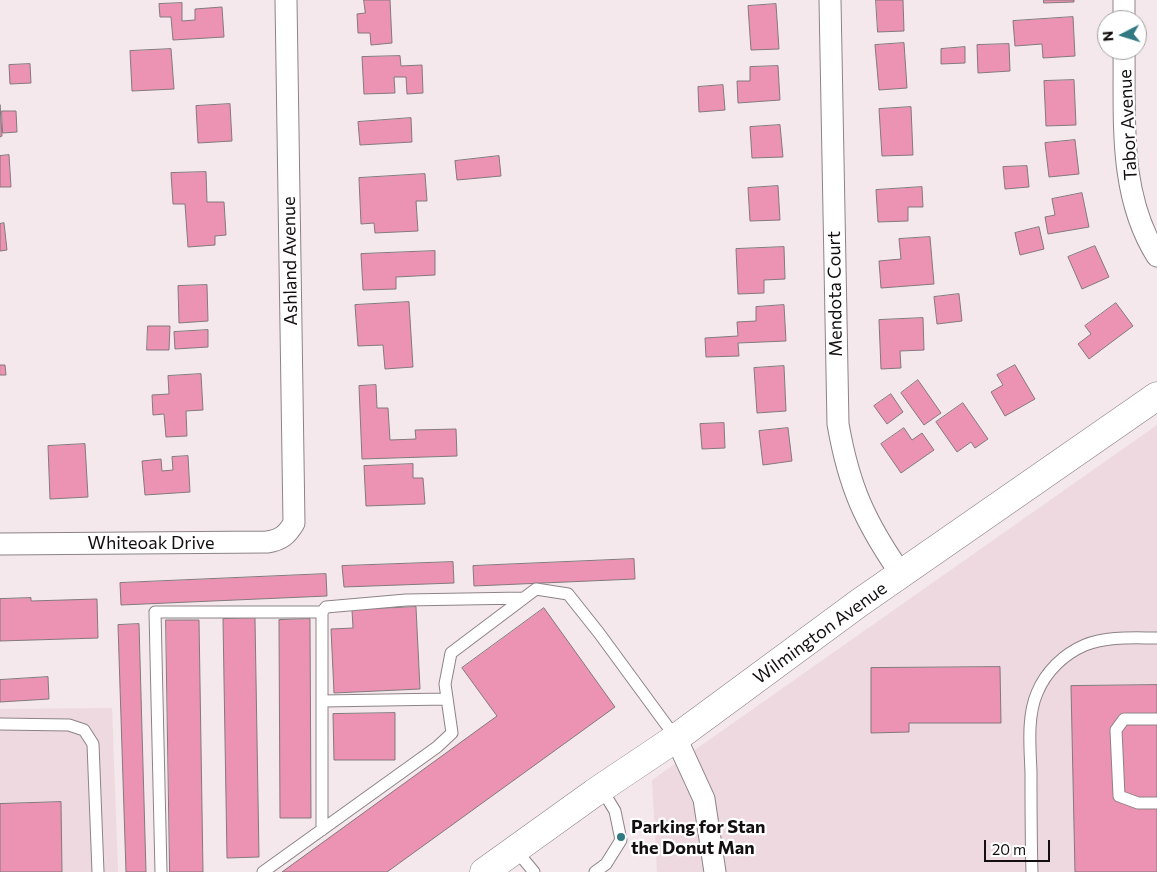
<!DOCTYPE html>
<html>
<head>
<meta charset="utf-8">
<style>
  body { margin:0 }
  #map { position:relative; width:1157px; height:872px; overflow:hidden; background:#f4e8ec; font-family:Commissioner,sans-serif }
  canvas { display:block }
  .north { position:absolute; left:1097px; top:10px; width:50px; height:50px; box-sizing:border-box; background:#fff; border:1px solid #a19f9f; border-radius:50%; rotate:265deg; font-size:14px; font-weight:700; line-height:20px; text-align:center; color:#130f10 }
  .north::after { content:''; display:block; margin:auto; width:18px; height:22px; background:#327983; clip-path:polygon(50% 0,100% 100%,50% 72%,0 100%) }
  .scale { position:absolute; left:984px; top:840px; width:66px; height:22px; box-sizing:border-box; border:2px solid #130f10; border-top:0; padding-left:6px; font-size:15px; line-height:18px; white-space:nowrap; color:#130f10; -webkit-text-stroke:4px #fff; paint-order:stroke }
</style>
</head>
<body>
<div id="map">
<canvas width="1157" height="872"></canvas>
<div class="north">N</div>
<div class="scale">20 m</div>
</div>
<script>
const g = document.querySelector('canvas').getContext('2d');
g.lineJoin = 'round';
function fill(path, color) {
  g.fillStyle = color;
  g.fill(path, 'evenodd');
}
function stroke(path, color, width, dash) {
  g.strokeStyle = color;
  g.lineWidth = width;
  g.lineCap = dash ? 'butt' : 'round';
  g.setLineDash(dash || []);
  g.stroke(path);
}
function drawText(font, color, halo, rows, align = 'center') {
  g.font = font + ' Commissioner,sans-serif';
  g.lineWidth = 4.5;
  g.setLineDash([]);
  g.textBaseline = 'middle';
  g.strokeStyle = halo;
  g.fillStyle = color;
  for (const [text, x, y, turn = 0] of rows) {
    g.save();
    g.translate(x, y);
    g.rotate((+turn || 0) * Math.PI / 180);
    g.textAlign = isNaN(turn) ? turn : align;
    if (halo) g.strokeText(text, 0, 0);
    g.fillText(text, 0, 0);
    g.restore();
  }
}
fill(new Path2D(`
  M1157,425V872H657L652,780Z
  M112,708L118,872H0V709Z`), '#edd9df');
const building = new Path2D(`
  M364,0H390L392,43L371,45L370,33H358L357,14L365,13Z
  M876,0H903L904,31L878,32Z
  M1044,0H1074V2L1044,3Z
  M182,3V21L195,20V9L222,7L224,37L173,40L171,17H160L159,4Z
  M776,4L779,49L751,50L748,6Z
  M1073,17L1075,56L1043,58L1042,44L1015,46L1013,21Z
  M904,43L907,88L879,90L875,45Z
  M1009,44L1010,71L978,73L977,45Z
  M965,47V63L941,64V49Z
  M171,49L174,89L132,91L130,51Z
  M400,56L401,66L422,65L423,93L407,94L406,77H394L395,93L364,94L362,57Z
  M30,64L31,83L10,84L9,65Z
  M778,66L780,100L738,103L737,81H750V67Z
  M1074,80L1076,125L1046,126L1044,81Z
  M723,85L725,110L699,112L698,87Z
  M230,104L232,141L198,143L196,106Z
  M0,105L2,136L0,137Z
  M911,107L913,155L882,156L879,109Z
  M2,111H16L17,132L3,133Z
  M411,118L412,142L360,145L358,122Z
  M780,125L783,157L752,158L750,127Z
  M1075,140L1079,174L1049,177L1045,143Z
  M9,155L11,187H0V156Z
  M499,156L501,176L457,180L455,161Z
  M1027,166L1029,187L1005,189L1003,167Z
  M206,172L207,202H224L226,235L215,236V245L188,247L185,204H173L171,173Z
  M425,174L427,201H416L418,231L375,233L374,223L361,224L359,178Z
  M778,186L780,220L750,221L748,188Z
  M922,187L923,207H908V221L878,222L876,190Z
  M1082,193L1089,227L1048,234L1045,217L1055,215L1052,199Z
  M4,223L7,250L0,251V224Z
  M1039,227L1044,249L1020,255L1015,233Z
  M930,237L934,284L881,288L879,261L901,259L899,239Z
  M1095,246L1109,277L1082,289L1068,257Z
  M784,247L785,279L764,280V293L738,294L736,249Z
  M435,251V275L396,277V289L363,290L361,254Z
  M207,285L208,321L179,323L178,286Z
  M959,294L962,321L937,324L934,297Z
  M409,302L413,367L385,369L383,345L358,346L355,305Z
  M1116,303L1133,326L1089,359L1078,344L1091,334L1085,326Z
  M784,305L786,341L738,343L739,356L706,357L705,338L738,336L737,322L756,321V307Z
  M923,318L924,350L900,351L901,368L881,369L879,320Z
  M148,326H170L169,350H147Z
  M208,330V347L175,349L174,332Z
  M0,365H5L6,375H0Z
  M1015,365L1035,399L1005,416L991,392L1003,385L997,375Z
  M784,366L786,411L757,413L754,368Z
  M201,374L203,410L186,411L187,436L166,437L164,414L153,415L152,395L169,394L168,376Z
  M918,380L941,413L924,425L901,393Z
  M376,385L377,408H388L390,440L416,439L415,430L456,429L457,456L362,459L359,386Z
  M891,394L903,412L887,424L874,406Z
  M963,403L988,439L975,448L971,442L957,452L936,422Z
  M724,423L725,448L702,449L700,424Z
  M788,428L792,461L763,465L759,431Z
  M904,428L912,440L922,433L934,450L901,473L881,444Z
  M85,444L88,497L50,499L48,446Z
  M188,456L190,492L145,495L142,461L161,459L162,471L173,470L172,457Z
  M413,464V478H423L425,504L366,506L364,466Z
  M634,559L635,579L474,586L473,566Z
  M453,562L454,583L344,587L342,566Z
  M326,574L327,596L121,605L120,583Z
  M31,598V601L97,599L98,638L0,641V599Z
  M416,607L420,689L334,693L331,629L353,628L352,610Z
  M544,608L615,707L387,872H282L497,716L462,668Z
  M255,618L259,857L227,858L223,619Z
  M310,619L311,818H280L279,620Z
  M166,620H199L203,872H170Z
  M139,624L146,872H126L118,625Z
  M1000,667L1001,723H909V732L871,733V668Z
  M48,677L49,699L0,702V680Z
  M1157,685V872H1075L1071,686Z
  M395,713V760H334L333,714Z
  M61,802L62,872H0V804Z`);
fill(building, '#ec92b2');
stroke(building, '#83797c', 1);
const service = new Path2D(`
  M322,612L326,607L406,600L523,598
  M322,701L447,699
  M1157,719H1124L1116,730L1119,796L1138,803H1157
  M0,724L69,725L84,730L93,744L98,872
  M515,849L534,872
  M161,872L155,612H322V830
  M263,872L437,747L452,733L445,684L451,653L536,589L568,594L599,633L676,738
  M595,872L606,864L621,840L615,811L601,788
  M1032,872C1031,839 1031,806 1031,772C1030,747 1027,716 1037,693C1046,671 1064,654 1085,645C1107,636 1134,638 1157,638`);
const minor = new Path2D(`
  M830,0L838,424C849,487 865,522 901,574
  M1124,0V20
  M1124,50C1125,119 1118,194 1157,256
  M0,544L267,542C281,540 287,535 294,523L286,0
  M676,738L704,799L715,872`);
const primary = new Path2D(`
  M484,872L594,793L676,738L859,603L1157,396`);
stroke(service, '#8d8386', 13);
stroke(minor, '#8d8386', 23);
stroke(primary, '#8d8386', 29);
stroke(service, '#fff', 11);
stroke(minor, '#fff', 21);
stroke(primary, '#fff', 28);
for (const [x, y, r, color] of [
  [621,837,5,"#327983"]
]) {
  const dot = new Path2D();
  dot.arc(x, y, r, 0, 2 * Math.PI);
  g.fillStyle = color;
  g.fill(dot);
  stroke(dot, '#fff', 2);
}
drawText('18px', '#130f10', '#fff', [
  ["Tabor Avenue",1128,125,-93],
  ["Ashland Avenue",290,261,-91],
  ["Mendota Court",835,294,-91],
  ["Whiteoak Drive",151,543],
  ["Wilmington Avenue",820,633,-36]
]);
drawText('bold 18px', '#130f10', '#fff', [
  ["Parking for Stan",631,827],
  ["the Donut Man",631,848]
], 'left');
</script>
</body>
</html>
